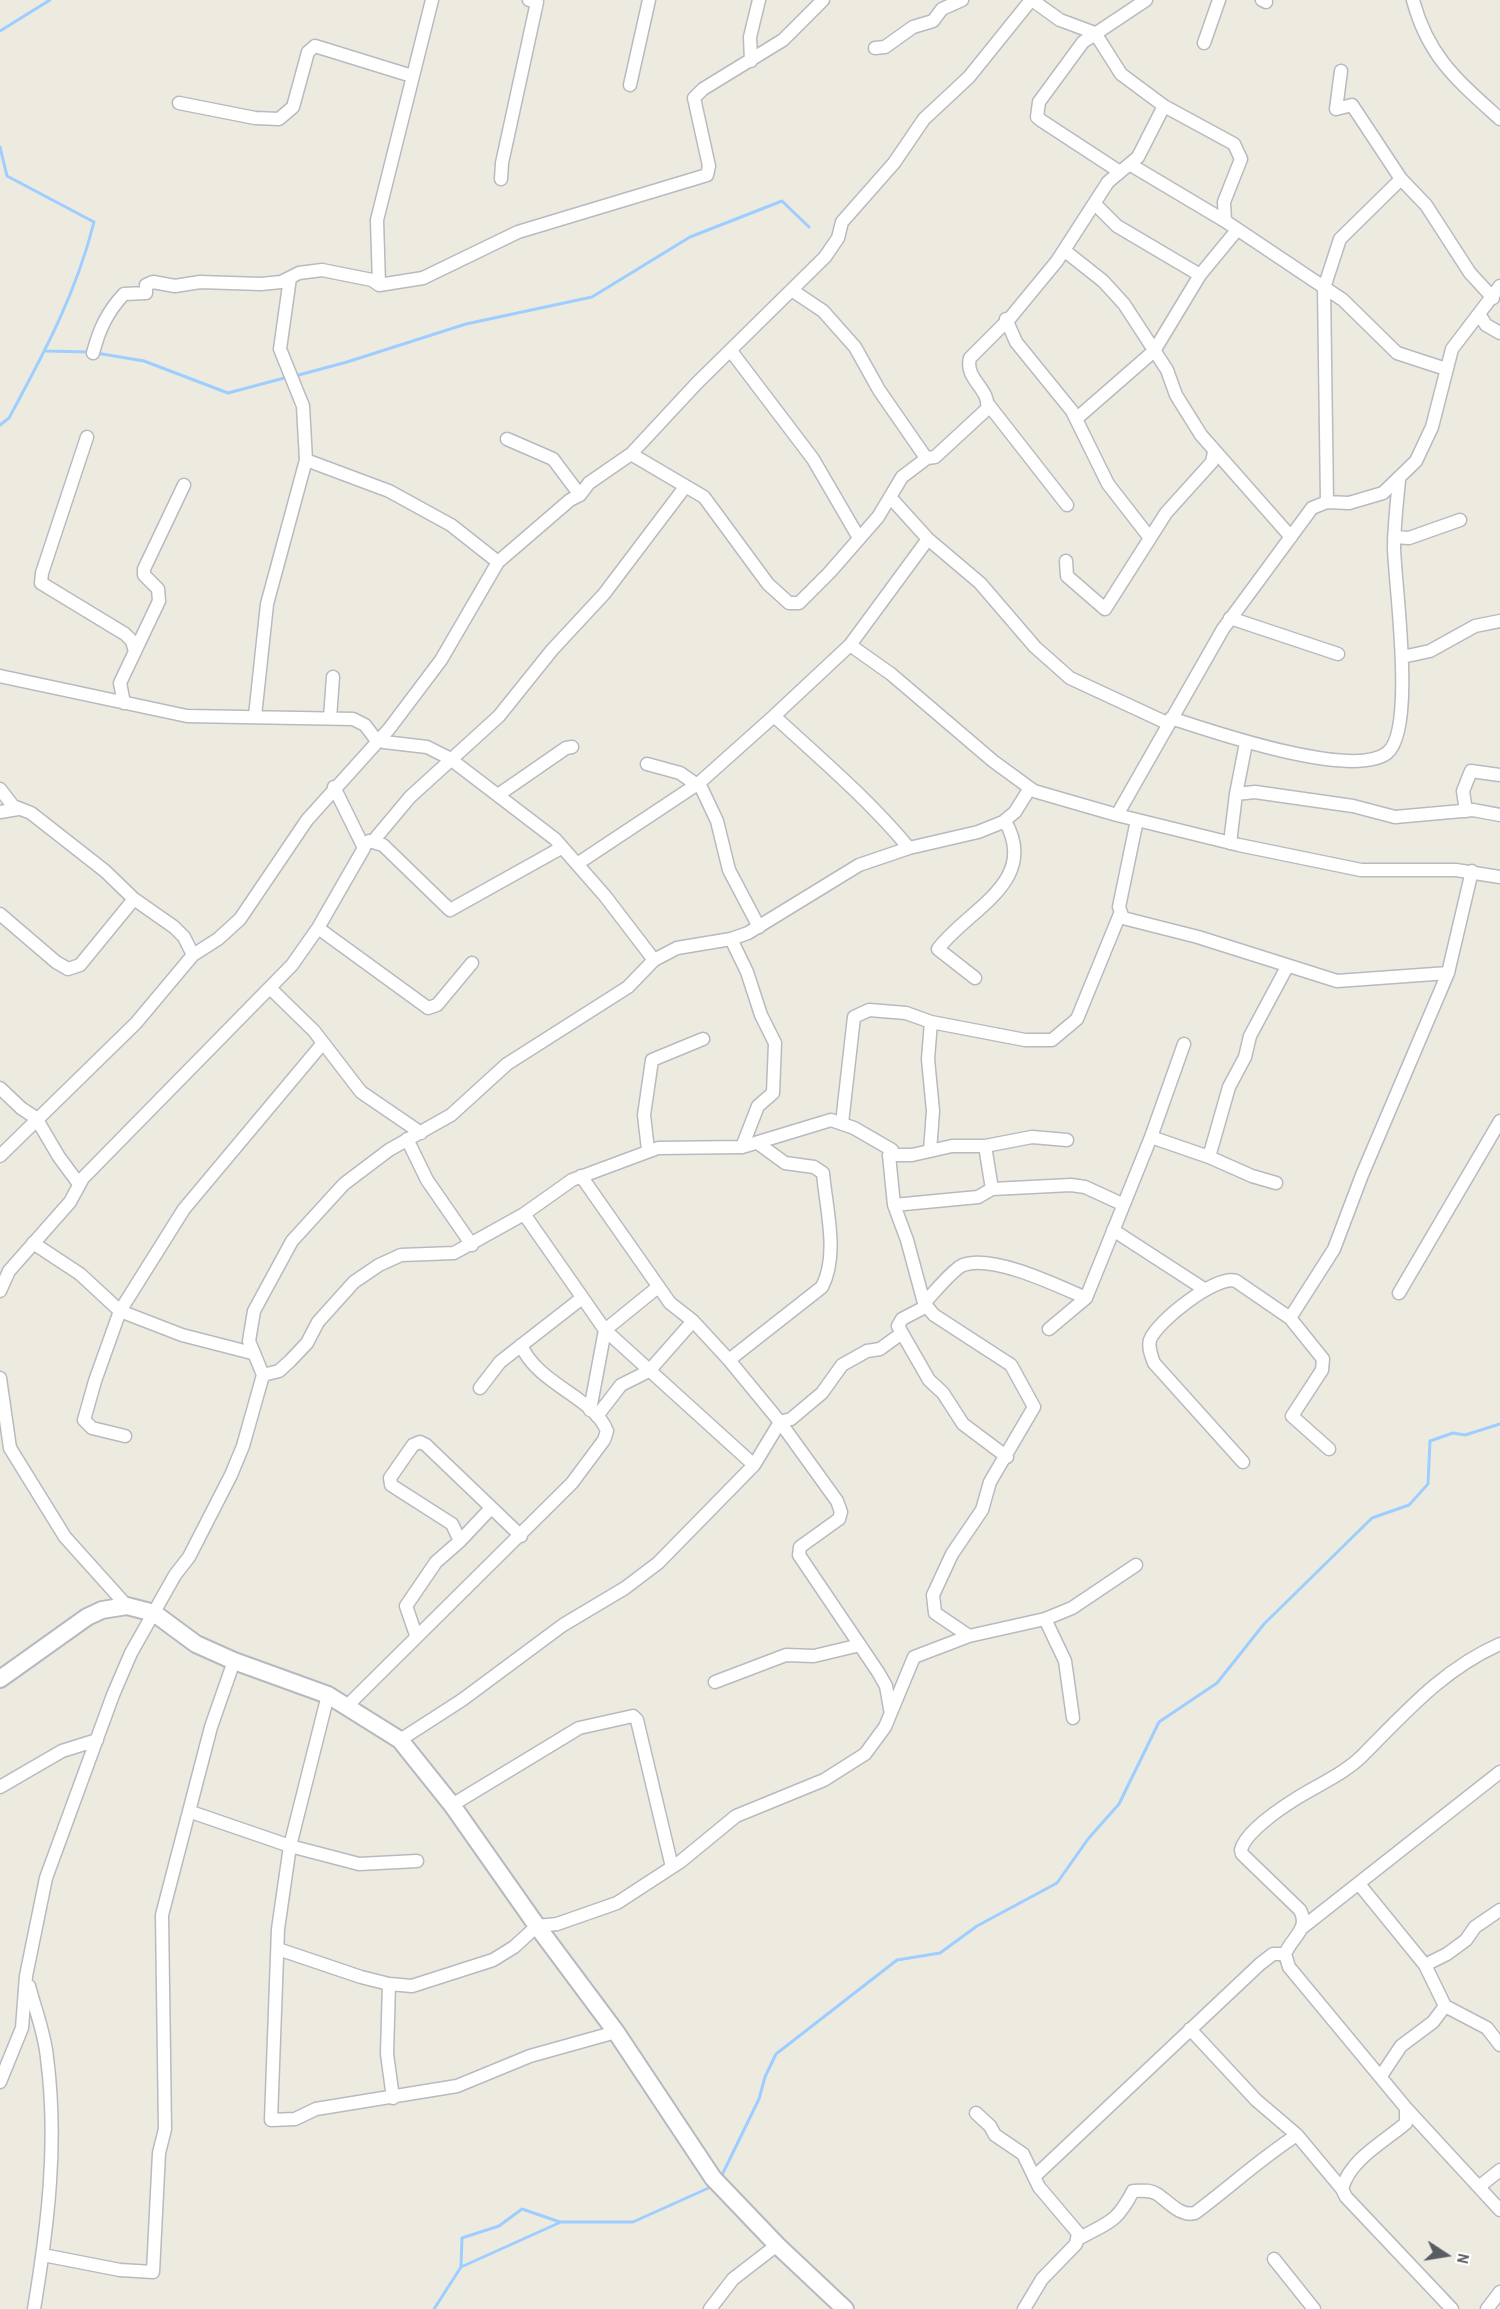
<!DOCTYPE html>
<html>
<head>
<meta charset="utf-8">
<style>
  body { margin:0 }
  #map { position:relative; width:1500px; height:2309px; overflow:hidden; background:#edebe0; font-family:"Archivo Narrow",sans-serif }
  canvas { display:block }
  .north { position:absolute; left:1416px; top:2225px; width:60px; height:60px; -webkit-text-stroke:4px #fff; paint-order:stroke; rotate:102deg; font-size:16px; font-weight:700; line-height:24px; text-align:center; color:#595c62 }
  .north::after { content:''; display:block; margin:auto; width:21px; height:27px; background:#595c62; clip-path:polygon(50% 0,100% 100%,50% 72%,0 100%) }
</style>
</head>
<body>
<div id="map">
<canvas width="1500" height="2309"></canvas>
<div class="north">N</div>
</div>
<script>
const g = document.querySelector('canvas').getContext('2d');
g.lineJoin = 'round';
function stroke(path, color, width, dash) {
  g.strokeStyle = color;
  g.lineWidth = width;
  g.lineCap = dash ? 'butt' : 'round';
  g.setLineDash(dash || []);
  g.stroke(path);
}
stroke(new Path2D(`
  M0,31L50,0
  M0,147L7,176L94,222C76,294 44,353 9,418L0,425
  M46,351L90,352
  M96,353L144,361L228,393L288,377
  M295,376L347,362L466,324L592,297L690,237L782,201L809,227
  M721,2177L759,2099L765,2077L776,2054L897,1960L940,1953L977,1926L1057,1883L1088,1839L1119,1804L1159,1722L1217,1683L1264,1624L1372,1518L1409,1505L1428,1484L1430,1441L1453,1433L1465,1435L1500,1424
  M461,2267L462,2238L499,2226L522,2209L560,2222
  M434,2309L461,2267L561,2222H633L713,2186`), '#9eceff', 3);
const street = new Path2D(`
  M1032,0L1060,20L1095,33L1121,74L1164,106L1234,144L1241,159L1224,202L1225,221
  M1262,0L1266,2
  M1413,0C1428,57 1458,81 1500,119
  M1204,43L1219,0
  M875,48L885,47L913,27L933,21L942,9L962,0
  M751,61L750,37L759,0
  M1341,71L1336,109L1352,105L1401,179L1426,205L1470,273L1493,298
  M630,85L649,0
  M179,103L255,118L279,119L293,107L308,52L315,46L412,76
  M1131,165L1225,221L1343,300L1397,353L1446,369
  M1120,172L1042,121L1037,117L1039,102L1083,42L1146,0
  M501,179L502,163L537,2L529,0
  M1095,204L1117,226L1200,275L1237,230
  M1065,251L1103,281L1124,304L1167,370L1176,395L1201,435L1291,537
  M379,285L377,220L432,0
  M793,291L823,311L855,347L879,390L924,455L927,458L935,457L987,409C991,389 964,379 970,358L1010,318L1057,261L1108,182L1138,157L1164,106
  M1479,314L1486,325L1500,333
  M1006,319L1016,342L1072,411L1108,484L1150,538
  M731,351L813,459L859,538
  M93,353C99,330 107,312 124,294L146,293V285L153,282L175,286L200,282L261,284L281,282L299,273L322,270L372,280L379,285L423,278L518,232L707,175L709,166L694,98L703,89L783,40L823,0
  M988,404L1067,505
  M1076,419L1154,351L1200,275
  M87,437L42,573L41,583L125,634L132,641L135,652
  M507,439L553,459L580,495
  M631,454L704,497L768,584L789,603H799L830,572L878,517L902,477L927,458
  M306,460L389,491L451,525L498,562
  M890,497L928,539L980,583L1035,647L1070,678L1167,723
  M1327,502L1324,288L1340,239L1401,179
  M1394,537L1409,538L1460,520
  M1066,561L1067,576L1105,609L1166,513L1212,462L1214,452
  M1230,618L1338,654
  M850,645L891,674L993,761L1034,791L1117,815L1239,845L1361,870H1456L1500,877
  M1402,657L1430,651L1475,626L1500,621
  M0,676L187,716L353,719L365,725L374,737L384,742L427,747L449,758L555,839L605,896L654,960
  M124,703L120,683L159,601L158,589L144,575V569L184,485
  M255,716L267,604L306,460L303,406L280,349L290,278
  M774,716C821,759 869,800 909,848
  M330,718L333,677
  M1171,718C1211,731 1352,780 1387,753C1416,731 1395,586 1394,548C1394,526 1397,503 1399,480
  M647,764L680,773L697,785
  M699,783L717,821L729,870L759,927
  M0,789L13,806L31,813L105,871L134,899L174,927L184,937L193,955L136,1023L0,1156
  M1236,794L1255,792L1353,806L1395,817L1473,810L1500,815
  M498,795L566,748L572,747
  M1466,811L1463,791L1471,771L1500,775
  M0,812L18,809
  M1117,815L1223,629L1312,508L1327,502L1349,503L1383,493L1416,461L1432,427L1452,349L1500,286
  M1137,820L1119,907L1123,918L1198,937L1337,981L1448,973
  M374,840L410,797L499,716L552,650L604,594L685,487
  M369,841L383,845L450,910L561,848
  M1230,843L1236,794L1246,743
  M577,864L699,783L774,716L850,645L928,539
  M0,914L56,962L68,969L80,965L134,899
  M318,928L428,1008L437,1005L472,963
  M731,939L747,972L761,1015L775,1043L773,1093L758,1106L742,1147
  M193,955L218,939L240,919L307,820L389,729L441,660L498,562L570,500L580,495L589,483L631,454L697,383L825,257L838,238L842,222L894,163L924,119L969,77L1031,0
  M975,978L938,949C968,909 1040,882 1005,821
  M270,988L314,1031L361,1092L421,1133
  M0,1088L21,1108L36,1118L59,1157L79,1184
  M842,1123L854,1017L869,1010L906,1013L931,1022L1025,1040H1052L1077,1019L1120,914
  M1151,1137L1209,1157L1229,1087L1245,1057L1250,1036L1287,967
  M407,1139L427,1180L472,1245
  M985,1146L992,1189L1071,1185L1085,1187L1122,1204
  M648,1150L644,1115L652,1060L703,1039
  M930,1151L933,1111L928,1059L931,1022
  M1209,1157L1252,1176L1276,1183
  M581,1176L670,1303L693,1321L729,1360L780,1422L837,1501L841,1512L839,1519L800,1547L799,1555L878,1672L886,1686L890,1709
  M894,1205L978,1197L992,1189
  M524,1214L605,1330L754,1465
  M1113,1230L1204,1289
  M33,1243L80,1274L120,1311L182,1335L252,1353
  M0,1291L9,1271L70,1202L83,1178L292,965L318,928L364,848L334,787
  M1399,1293L1500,1121
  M924,1303C933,1294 953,1269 963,1265C993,1254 1058,1286 1086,1298
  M927,1306L902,1319L898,1326L902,1333L929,1380L943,1393L963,1424L1007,1457
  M1290,1318L1334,1249L1362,1175L1448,973L1472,871
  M1049,1329L1086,1298L1151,1137L1184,1044
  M729,1360L822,1287C839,1254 826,1209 823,1173L814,1167L785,1163L759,1144
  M263,1375L279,1371L290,1361L307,1343L318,1322L354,1282L379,1265L401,1255L454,1253L524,1214L572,1180L658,1148L742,1147L831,1120L854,1128L892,1150L889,1155H912L952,1146H985L1032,1137L1067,1140
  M0,1378L10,1448L65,1537L127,1606
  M480,1388L500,1362L582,1298
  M590,1410L605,1330L658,1287
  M597,1416L621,1385L649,1371L693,1321
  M125,1436L92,1428L84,1420L95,1381L120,1311L184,1209L323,1043
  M1243,1462L1154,1363C1151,1355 1148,1348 1150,1340C1156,1322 1217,1274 1236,1281L1290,1318L1323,1359L1322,1370L1292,1416L1329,1449
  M460,1541L452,1524L391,1485L390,1478L413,1445L420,1442L426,1445L521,1536
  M1045,1619L1065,1661L1073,1718
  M416,1635L406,1606L436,1562L460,1541L491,1508
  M969,1636L1045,1619L1072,1608L1136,1565
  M715,1682L786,1655L814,1656L860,1645
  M328,1695L290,1846L278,1929L271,2120L295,2119L316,2109L457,2086L530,2056L616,2032
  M347,1706L572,1483L604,1440L607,1431C594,1397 538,1385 521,1345
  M400,1740L462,1700L563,1625L625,1588L658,1563L754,1465L780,1422L791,1419L822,1393L842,1365L867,1351L880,1349L902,1333
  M0,1787L62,1751L97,1740
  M452,1805L579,1728L633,1716L637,1720L672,1867
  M191,1812L290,1846L359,1864L417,1861
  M1359,1884L1425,1965L1445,2006L1487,2028L1500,2045
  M1303,1927L1500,1772
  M278,1949L361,1977L389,1984L412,1986L493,1960L514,1947L537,1926L557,1924L617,1903L680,1862L736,1816L824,1780L865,1754L885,1727L914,1657L969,1636L935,1613L933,1595L952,1554L982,1510L990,1482L1034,1407L1011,1365L934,1315L924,1303L907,1240L894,1205L889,1155
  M1425,1965L1447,1954L1466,1940L1475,1927L1500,1910
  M389,1984L387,2054L393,2098
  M29,1986C35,2009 45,2034 47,2058C58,2142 48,2225 34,2309
  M1190,2029L1256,2100L1297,2135L1342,2189
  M1381,2076L1401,2046L1433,2022L1445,2006
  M0,2082L22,2028L26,1976L46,1878L113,1695L131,1653L175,1575L189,1557L231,1475L243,1446L263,1375L249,1341L254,1311L292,1241L344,1184L389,1150L451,1115L507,1064L628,987L654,960L677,948L731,939L748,933L859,865L909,848L978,832L1003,822L1015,812L1030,788
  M1406,2108L1500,2210
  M976,2113L990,2126L995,2135L1023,2154L1039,2187L1078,2233L1076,2244L1042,2279L1024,2309
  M1034,2177L1260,1964L1273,1954H1285
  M1480,2186L1500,2170
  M1078,2239C1108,2222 1116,2224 1133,2191C1142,2191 1149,2189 1157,2194C1168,2201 1180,2217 1195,2213C1230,2187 1261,2158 1297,2135
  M43,2255L120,2270L153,2272L159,2153L165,2129L162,1915L211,1727L234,1661
  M1274,2259L1314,2309
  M710,2309L733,2279L777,2245
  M1452,2309L1346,2197L1342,2189C1350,2159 1384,2142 1406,2123V2108L1289,1967L1285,1954C1292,1937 1310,1929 1300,1910L1242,1854L1241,1850C1245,1832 1281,1808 1297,1798C1318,1785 1345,1773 1362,1756C1405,1713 1443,1669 1500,1644
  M1487,2309L1500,2292`);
const secondary = new Path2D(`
  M0,1679L87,1617L102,1610L127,1606L154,1613L196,1644L234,1661L328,1695L400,1740L452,1805L537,1926L616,2032L713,2178L777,2245L845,2309`);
stroke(street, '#b8bac0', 15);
stroke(secondary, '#b6b9c0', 20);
stroke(street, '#fff', 12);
stroke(secondary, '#fff', 16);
</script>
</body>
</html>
